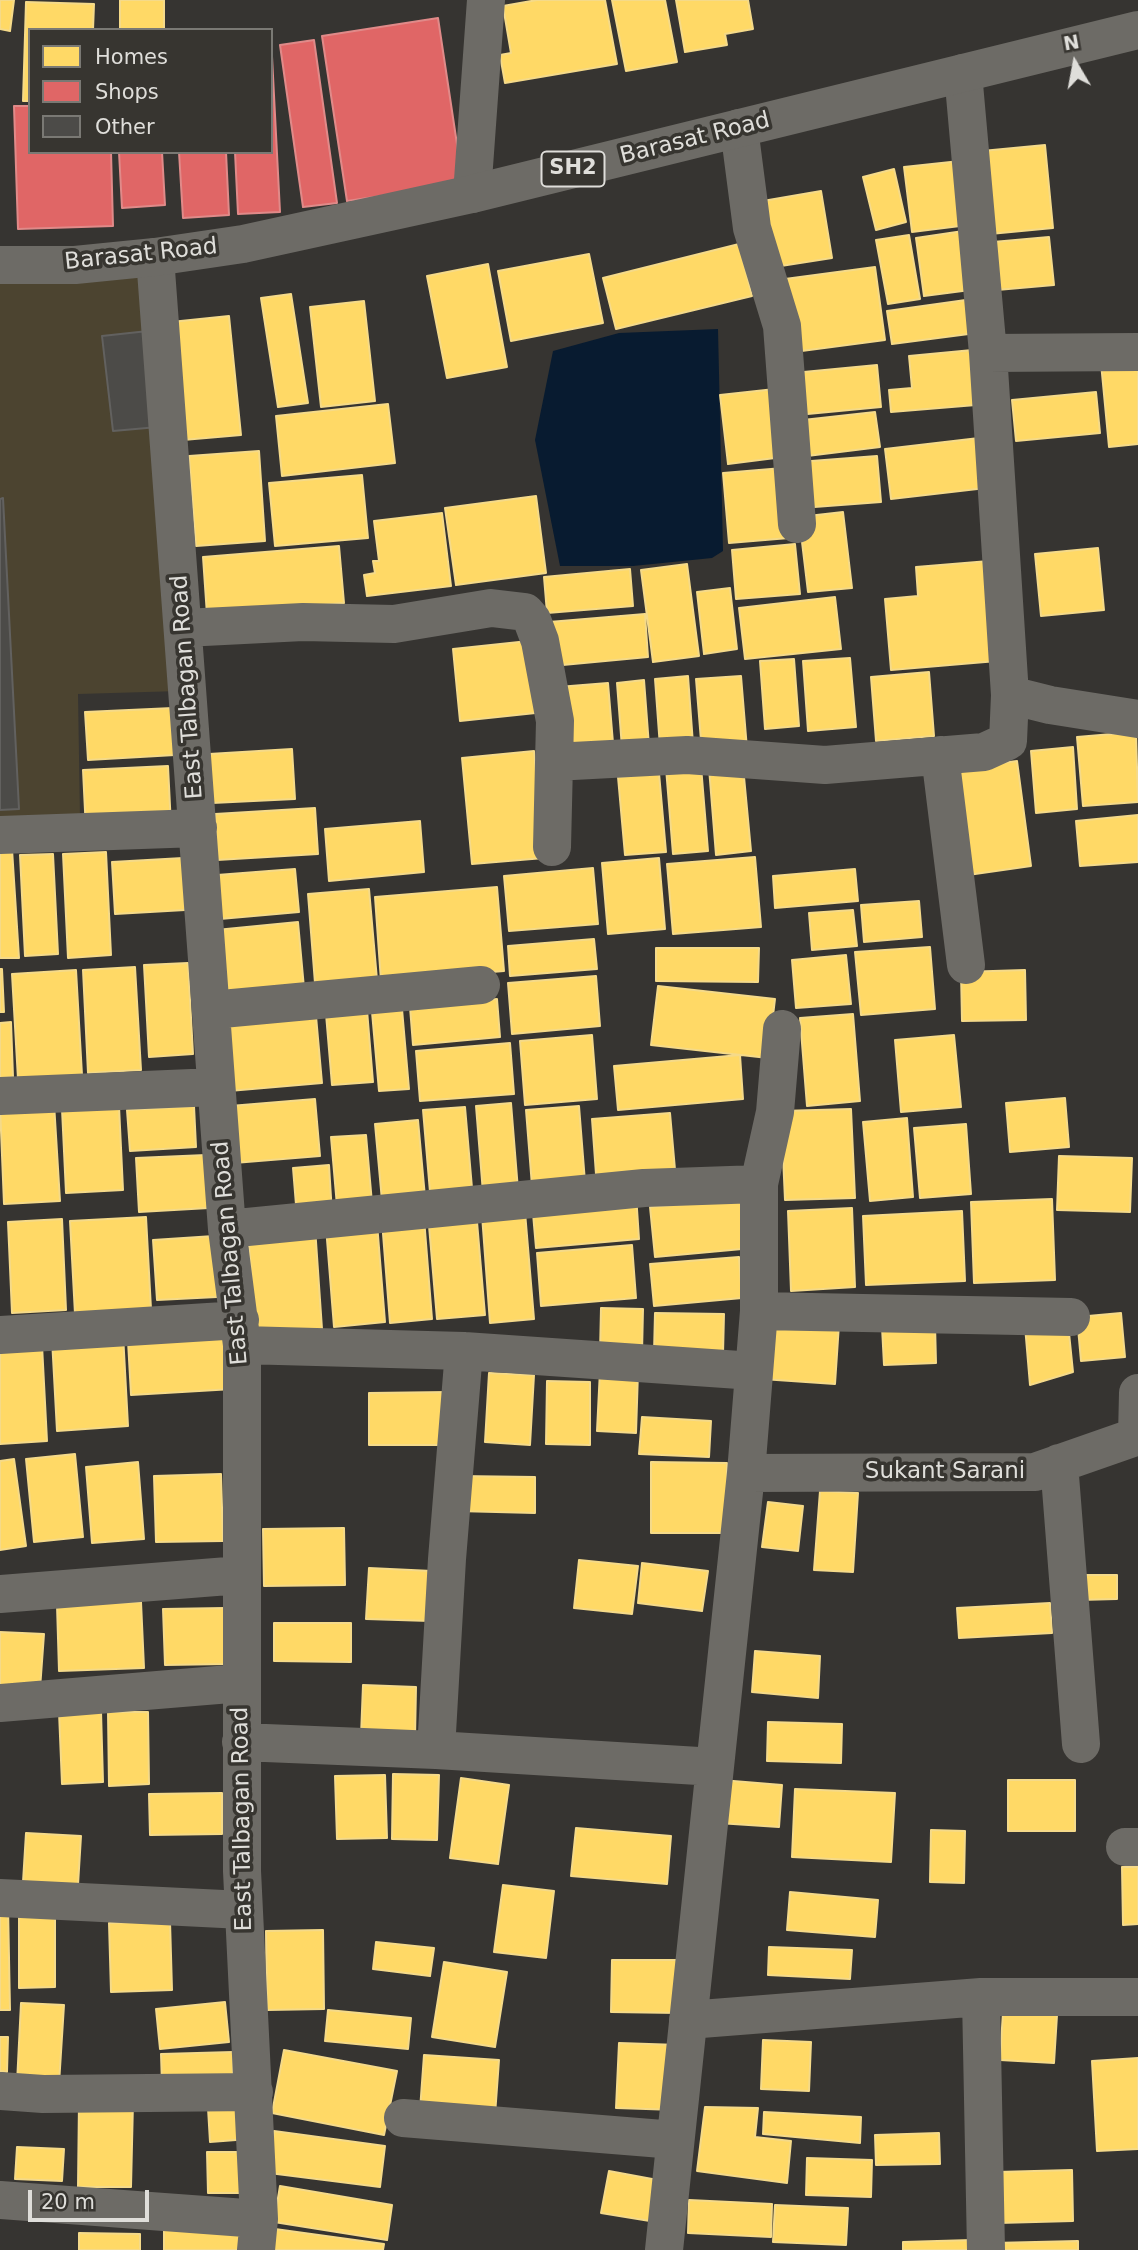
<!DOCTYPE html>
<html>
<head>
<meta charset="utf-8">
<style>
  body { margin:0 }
  #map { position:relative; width:1138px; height:2250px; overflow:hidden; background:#363431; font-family:"DejaVu Sans",sans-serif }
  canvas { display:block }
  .legend { position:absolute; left:28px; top:28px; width:245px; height:126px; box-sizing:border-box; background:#373530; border:2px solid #7a7974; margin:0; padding:9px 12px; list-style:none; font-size:21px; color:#dfdeda }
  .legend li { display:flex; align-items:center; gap:14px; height:35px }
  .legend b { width:35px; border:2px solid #7a7974 }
  .north { position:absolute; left:1040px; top:28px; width:70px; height:70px; -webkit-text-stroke:5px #373530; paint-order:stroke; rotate:350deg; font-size:19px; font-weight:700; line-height:28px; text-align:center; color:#dfdeda }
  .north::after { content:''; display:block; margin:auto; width:24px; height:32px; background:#dfdeda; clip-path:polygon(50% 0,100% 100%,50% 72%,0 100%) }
  .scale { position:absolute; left:28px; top:2190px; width:121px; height:32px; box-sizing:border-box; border:4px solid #dfdeda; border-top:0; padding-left:9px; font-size:21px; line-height:24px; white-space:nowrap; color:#dfdeda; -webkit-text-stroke:5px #373530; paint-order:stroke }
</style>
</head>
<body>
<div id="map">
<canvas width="1138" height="2250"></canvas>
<ul class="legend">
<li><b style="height:19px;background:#ffd966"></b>Homes</li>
<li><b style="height:19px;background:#e06666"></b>Shops</li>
<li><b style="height:19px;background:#4c4b48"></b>Other</li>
</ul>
<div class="north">N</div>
<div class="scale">20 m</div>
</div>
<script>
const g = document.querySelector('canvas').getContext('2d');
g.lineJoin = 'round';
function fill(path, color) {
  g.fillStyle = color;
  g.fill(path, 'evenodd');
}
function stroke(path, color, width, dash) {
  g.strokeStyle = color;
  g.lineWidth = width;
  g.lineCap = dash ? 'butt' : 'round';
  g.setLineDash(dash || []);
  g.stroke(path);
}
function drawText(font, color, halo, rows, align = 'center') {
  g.font = font + ' "DejaVu Sans",sans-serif';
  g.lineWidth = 7;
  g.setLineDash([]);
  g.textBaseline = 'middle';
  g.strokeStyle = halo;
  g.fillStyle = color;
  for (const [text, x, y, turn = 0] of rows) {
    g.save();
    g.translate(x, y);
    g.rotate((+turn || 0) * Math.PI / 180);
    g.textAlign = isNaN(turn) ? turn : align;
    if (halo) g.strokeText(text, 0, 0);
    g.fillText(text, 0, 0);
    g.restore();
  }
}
fill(new Path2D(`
  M152,262L180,691L78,694L80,817L0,819V279Z`), '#4c4430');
fill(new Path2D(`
  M718,329L723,551L712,558L633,566H560L535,440L553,351L619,333Z`), '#081b30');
const homes = new Path2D(`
  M0,0H14L10,31L0,29Z
  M120,0H164V30H120Z
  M537,0H605L617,64L505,83L500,55L511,53L503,6Z
  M612,0H665L677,62L626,71Z
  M676,0H748L753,29L725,34L727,45L685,52Z
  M26,2L94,4L93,30H30V101H23Z
  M1045,145L1053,228L990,234L982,151Z
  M960,161L968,225L912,232L904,167Z
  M894,169L906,222L876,230L863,177Z
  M821,191L832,258L768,268L757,202Z
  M970,230L978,289L924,296L916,238Z
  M909,235L920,299L888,304L876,240Z
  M1049,237L1054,285L997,290L993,242Z
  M739,244L752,296L616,329L603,278Z
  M589,254L603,323L511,341L498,271Z
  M488,264L507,367L447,378L427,276Z
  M875,267L885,340L794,352L785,279Z
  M291,294L308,403L278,407L261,298Z
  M980,298L984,332L892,344L887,311Z
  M364,301L375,401L321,407L310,307Z
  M229,316L241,435L183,440L171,322Z
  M983,349L988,404L891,412L889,390L912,388L909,356Z
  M1138,359V444L1109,447L1101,363Z
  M877,365L881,407L797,415L793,373Z
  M784,388L791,456L728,464L720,395Z
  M1096,392L1100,433L1016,441L1012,400Z
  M388,404L395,463L282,476L276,416Z
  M875,412L880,447L799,457L794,421Z
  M979,438L986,488L891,499L885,449Z
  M259,451L265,541L196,546L189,456Z
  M877,456L881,502L801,508L798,462Z
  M783,468L789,538L729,543L723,473Z
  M362,475L368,538L275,546L269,483Z
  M536,496L546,573L456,585L445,508Z
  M843,512L852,588L808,592L799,517Z
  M442,513L451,586L367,596L364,575L375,573L373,561H379L374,521Z
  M795,544L800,594L736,599L732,550Z
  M339,546L344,603L207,615L203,557Z
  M1098,548L1104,610L1041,616L1035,554Z
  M989,561L997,661L891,670L885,599L918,596L916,567Z
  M687,564L699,656L653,662L641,570Z
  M630,569L633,606L547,613L544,577Z
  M730,588L737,649L704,654L697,592Z
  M835,597L841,649L745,659L739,608Z
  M645,614L648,657L552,666L549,622Z
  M538,640L545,712L460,721L453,649Z
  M850,658L856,727L808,731L803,661Z
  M794,659L799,726L765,729L760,661Z
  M929,672L934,736L876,741L871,677Z
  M688,676L693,744L660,747L655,679Z
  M741,676L747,749L702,753L696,679Z
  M644,680L649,746L622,748L617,683Z
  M608,683L614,755L564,759L558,687Z
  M173,708L175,755L88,760L85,712Z
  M1136,732L1138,802L1083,806L1077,737Z
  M1073,747L1077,809L1036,813L1031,751Z
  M292,749L295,799L212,803L209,754Z
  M534,751L544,858L472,864L462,758Z
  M1017,761L1031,866L968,875L954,769Z
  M168,766L171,826L86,831L83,770Z
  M701,766L708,851L673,854L666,768Z
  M743,766L751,851L716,855L709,768Z
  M659,773L666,852L625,855L618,777Z
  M315,808L318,854L217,860L215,814Z
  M1138,815V862L1080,866L1076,821Z
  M420,821L424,872L329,881L325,829Z
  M0,849H12L19,958H0Z
  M106,852L111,955L68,958L63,854Z
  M53,854L58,954L25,956L20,855Z
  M755,857L761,927L673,934L667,864Z
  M183,858L185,910L115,914L112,862Z
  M659,858L665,929L608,934L602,863Z
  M593,868L598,924L509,931L504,876Z
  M295,869L299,912L220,919L217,875Z
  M855,869L858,901L775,908L773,876Z
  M497,887L504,971L381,981L375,897Z
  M369,889L378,991L316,996L308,894Z
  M919,901L922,937L864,942L861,905Z
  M853,910L857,946L812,950L809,913Z
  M298,922L304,988L221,995L216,930Z
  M594,939L597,969L510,976L508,946Z
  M930,947L935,1009L861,1015L855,952Z
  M656,948H759L758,982L656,981Z
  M846,955L851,1004L796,1008L792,960Z
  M188,963L193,1054L149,1057L144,965Z
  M135,967L141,1070L88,1073L83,970Z
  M0,969H2L4,1012H0Z
  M76,970L82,1075L18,1079L12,974Z
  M1025,970L1026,1020L962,1021L961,972Z
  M596,976L600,1026L512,1034L508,983Z
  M658,986L775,999L768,1058L651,1045Z
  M497,999L500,1037L413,1045L410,1007Z
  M402,1009L409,1089L379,1091L372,1012Z
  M367,1010L373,1082L332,1085L326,1014Z
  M853,1014L860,1101L807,1106L800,1018Z
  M316,1016L322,1083L229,1091L223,1024Z
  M11,1022L13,1077L0,1078V1023Z
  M592,1035L597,1099L525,1105L520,1041Z
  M954,1035L961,1107L901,1112L895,1040Z
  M510,1043L514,1094L420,1101L416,1051Z
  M740,1055L743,1099L618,1110L614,1066Z
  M1065,1098L1069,1147L1010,1152L1006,1103Z
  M315,1099L320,1156L234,1163L230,1106Z
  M54,1103L60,1201L4,1204L0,1106Z
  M511,1103L518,1190L483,1193L476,1106Z
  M119,1106L123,1190L66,1193L62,1109Z
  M194,1106L196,1147L130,1151L127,1110Z
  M579,1106L585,1182L532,1186L526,1110Z
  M465,1107L472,1188L430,1192L423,1110Z
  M851,1109L855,1198L785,1200L781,1111Z
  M670,1113L676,1181L597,1188L592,1119Z
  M907,1118L913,1197L870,1201L863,1122Z
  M418,1120L425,1197L382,1201L375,1124Z
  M966,1124L971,1194L920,1198L914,1128Z
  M366,1135L372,1203L337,1206L331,1137Z
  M206,1155L209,1208L139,1212L136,1158Z
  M1059,1156L1132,1158L1130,1212L1057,1210Z
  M329,1165L332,1214L297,1217L293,1168Z
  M636,1194L639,1239L536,1248L532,1202Z
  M749,1199L753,1248L655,1257L650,1207Z
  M1052,1199L1055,1280L974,1283L971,1202Z
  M852,1208L855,1287L791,1291L788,1211Z
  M476,1210L485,1315L437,1319L428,1214Z
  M962,1211L965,1281L866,1285L863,1216Z
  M525,1212L534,1319L490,1323L482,1215Z
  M146,1217L151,1309L75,1314L70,1221Z
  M424,1218L432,1319L390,1323L382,1221Z
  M62,1219L66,1310L12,1313L8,1222Z
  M377,1223L385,1322L334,1327L326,1227Z
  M315,1227L322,1329L256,1334L248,1233Z
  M214,1236L217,1297L157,1300L153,1240Z
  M632,1245L636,1298L541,1306L537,1253Z
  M739,1257L742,1298L654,1306L650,1264Z
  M601,1308L643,1309L642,1353H600Z
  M655,1313L724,1314L723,1354L654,1353Z
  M1121,1313L1125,1357L1081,1361L1077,1317Z
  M765,1319L839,1324L835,1384L762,1379Z
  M1068,1323L1073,1372L1030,1385L1025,1326Z
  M935,1324L936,1363L884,1365L882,1327Z
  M123,1334L128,1426L57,1431L52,1339Z
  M230,1335L233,1389L131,1395L128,1341Z
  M42,1345L47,1441L0,1444V1347Z
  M600,1370L638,1372L636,1433L597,1431Z
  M489,1373L534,1375L530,1445L485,1442Z
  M547,1381L590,1382V1445L546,1444Z
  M448,1392V1445H369V1393Z
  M642,1417L711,1421L709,1457L639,1454Z
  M75,1454L83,1537L34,1542L26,1459Z
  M14,1459L26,1546L0,1550V1461Z
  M138,1462L144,1539L92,1543L86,1467Z
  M651,1462L727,1463V1533H651Z
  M221,1474L223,1541L156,1542L154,1476Z
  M459,1476L535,1477V1513L457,1511Z
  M820,1491L858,1493L853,1572L814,1570Z
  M768,1502L803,1506L798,1551L762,1547Z
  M344,1528L345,1585L264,1586L263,1529Z
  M579,1560L638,1566L632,1614L574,1608Z
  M642,1563L708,1571L702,1611L638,1603Z
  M369,1568L432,1571L430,1621L366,1619Z
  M1079,1575H1117V1599L1079,1600Z
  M141,1602L144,1668L59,1671L57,1605Z
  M1050,1603L1052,1633L959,1638L957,1608Z
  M225,1608L226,1664L165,1665L163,1609Z
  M274,1623H351V1662L274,1661Z
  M0,1632L44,1634L40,1689L0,1687Z
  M755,1651L820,1656L818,1698L752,1692Z
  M363,1685L416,1687L415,1738L361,1736Z
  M101,1711L103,1782L62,1784L59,1712Z
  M108,1712H148L149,1784L109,1786Z
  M768,1722L842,1724L841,1763L767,1761Z
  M393,1774L439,1775L437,1840L392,1839Z
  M385,1775L387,1838L337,1839L335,1776Z
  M461,1778L509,1785L498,1864L450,1858Z
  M721,1780L782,1785L779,1827L718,1823Z
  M1008,1780H1075V1831H1008Z
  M795,1789L895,1793L891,1862L792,1857Z
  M222,1793V1834L150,1835L149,1794Z
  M576,1828L671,1836L667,1884L571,1876Z
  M931,1830L965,1831L964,1883L930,1882Z
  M26,1833L81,1836L78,1885L23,1882Z
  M1122,1867H1138V1924L1123,1925Z
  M503,1885L554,1891L546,1958L494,1952Z
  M790,1892L878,1900L875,1937L787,1930Z
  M0,1905H8L10,2010H0Z
  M19,1907L55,1908V1987L19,1988Z
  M170,1921L172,1990L111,1992L109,1923Z
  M323,1930L324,2009L267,2010L266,1931Z
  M376,1942L434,1948L430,1976L373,1969Z
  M769,1947L852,1950L850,1979L768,1975Z
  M612,1960H679V2013L611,2012Z
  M444,1962L507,1972L495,2047L432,2037Z
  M225,2002L229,2042L160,2049L156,2009Z
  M21,2003L64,2005L59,2084L17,2083Z
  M328,2010L411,2018L408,2049L325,2041Z
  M1003,2012L1057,2015L1054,2063L1000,2060Z
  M0,2037H8L7,2072L0,2071Z
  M763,2040L811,2042L809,2091L761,2089Z
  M619,2043L679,2045L676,2110L616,2108Z
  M284,2050L397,2071L384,2135L272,2113Z
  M233,2052V2084L162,2085L161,2054Z
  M424,2055L499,2060L495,2115L420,2110Z
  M1138,2058V2149L1097,2151L1092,2061Z
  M79,2101L133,2102L131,2187H78Z
  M247,2105L249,2139L210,2142L208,2108Z
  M705,2107L758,2108L755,2137L791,2141L787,2183L697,2171Z
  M764,2112L861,2117L860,2143L763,2134Z
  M274,2131L385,2146L380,2187L269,2173Z
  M939,2133L940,2164L876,2165L875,2135Z
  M17,2147L64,2149L62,2181L15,2179Z
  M207,2152H246V2193H208Z
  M807,2158L872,2160L871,2197L806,2195Z
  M1072,2170L1073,2221L998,2223L997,2172Z
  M609,2171L663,2181L656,2222L601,2213Z
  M280,2186L392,2205L387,2240L274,2222Z
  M689,2200L772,2204L771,2237L688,2233Z
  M775,2205L848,2208L846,2245L773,2242Z
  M164,2222L248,2223L247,2250H164Z
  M275,2229L384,2244L383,2250H272Z
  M79,2233L140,2234V2250H79Z
  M972,2240V2250H903V2242Z
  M1078,2241V2250H993V2243Z`);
fill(homes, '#ffd966');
stroke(homes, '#f5da89', 2);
const shops = new Path2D(`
  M438,18L463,184L347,201L322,36Z
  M271,37L280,212L238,214L235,152H271Z
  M314,40L337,203L303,207L280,45Z
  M14,106H30V152H111L113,226L18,229Z
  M119,152H162L165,205L122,208Z
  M179,152H226L229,215L183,218Z`);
fill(shops, '#e06666');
stroke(shops, '#e08a89', 2);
const building = new Path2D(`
  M148,331L158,427L113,431L102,336Z
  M3,498L19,809L0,810V499Z`);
fill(building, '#4c4b48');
stroke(building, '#62615f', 2);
stroke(new Path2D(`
  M963,73L988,353L1010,695L1050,705L1138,719
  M739,128L752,228L782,326L797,524
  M472,194L486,0
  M155,257L227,1229L242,1345V1871L259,2219L256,2250
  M988,353L1138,352
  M184,628L303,622L394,624L491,608L525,612L532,620L540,641L555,721L552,847
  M940,755L966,965
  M554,762L687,755L825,765L984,752L1008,741L1010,695
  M0,835L198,828
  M211,1010L481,985
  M0,1096L216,1087
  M227,1229L644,1188L759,1184
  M759,1311L1071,1317
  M0,1335L240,1320
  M242,1345L464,1351L754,1371
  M1137,1436L1138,1393
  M1059,1463L1081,1744
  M746,1473L1035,1472L1138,1436
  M0,1594L241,1575
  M0,1703L242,1683
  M241,1742L436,1750L715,1767
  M436,1750L447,1559L464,1351
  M1125,1847H1138
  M0,1898L243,1910
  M981,1997L986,2250
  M688,2020L981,1997H1138
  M0,2091L43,2094L254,2092
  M403,2118L675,2140
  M0,2200L259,2219
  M664,2250L746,1473L759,1311V1184L775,1112L782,1029`), '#6d6b66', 38);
stroke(new Path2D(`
  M0,265H75L155,257L243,244L472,194L1138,30`), '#6d6b66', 38);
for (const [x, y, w] of [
  [573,169,63]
]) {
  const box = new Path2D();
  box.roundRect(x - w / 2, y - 17.5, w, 35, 5);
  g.fillStyle = '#373530';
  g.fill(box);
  stroke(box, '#dfdeda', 2);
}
drawText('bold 21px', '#dfdeda', null, [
  ["SH2",573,169]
]);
drawText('23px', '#dfdeda', '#373530', [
  ["Barasat Road",695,139,-14],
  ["Barasat Road",141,255,-6],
  ["East Talbagan Road",188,687,-94],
  ["East Talbagan Road",231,1253,-95],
  ["Sukant Sarani",945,1472],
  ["East Talbagan Road",243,1819,-91]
]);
</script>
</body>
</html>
